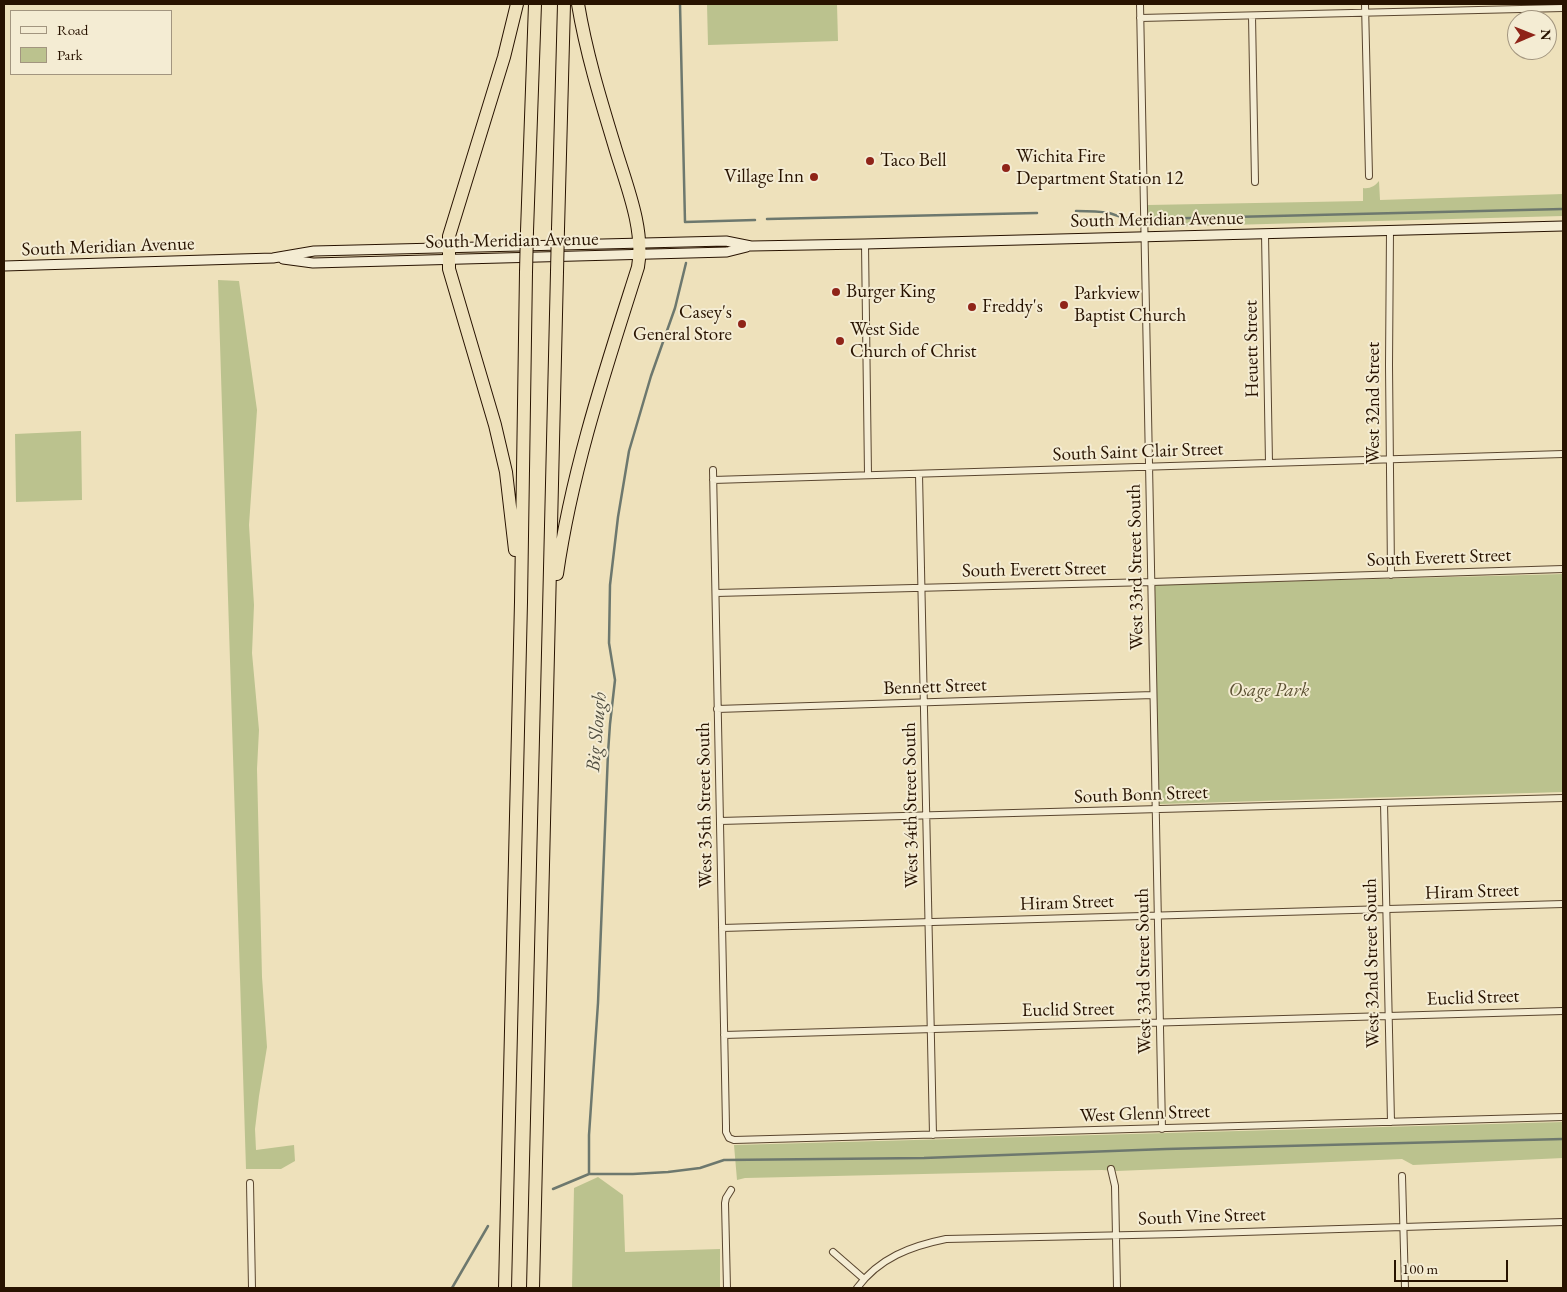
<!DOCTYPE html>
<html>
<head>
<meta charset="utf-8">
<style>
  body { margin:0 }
  #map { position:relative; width:1567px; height:1292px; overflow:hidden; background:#eee1bb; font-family:"EB Garamond",serif }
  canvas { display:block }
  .frame { position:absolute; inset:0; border:5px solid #281300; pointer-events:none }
  .legend { position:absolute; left:10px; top:10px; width:162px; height:65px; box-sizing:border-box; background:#f4ecd3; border:1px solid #a2957f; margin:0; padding:6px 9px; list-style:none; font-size:15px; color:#281300 }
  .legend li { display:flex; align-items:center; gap:10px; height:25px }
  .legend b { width:25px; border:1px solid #a2957f }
  .north { position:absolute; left:1507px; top:10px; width:50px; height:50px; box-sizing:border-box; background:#f4ecd3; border:1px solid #a2957f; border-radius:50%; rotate:89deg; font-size:14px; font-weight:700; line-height:20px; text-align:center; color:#281300 }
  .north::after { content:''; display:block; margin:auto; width:18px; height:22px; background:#8f2418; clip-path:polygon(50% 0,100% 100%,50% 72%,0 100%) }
  .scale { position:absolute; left:1394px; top:1260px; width:114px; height:22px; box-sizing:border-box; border:2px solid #281300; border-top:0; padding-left:6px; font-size:15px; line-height:18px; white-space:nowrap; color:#281300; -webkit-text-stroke:4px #f4ecd3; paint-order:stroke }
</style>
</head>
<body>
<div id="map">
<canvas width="1567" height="1292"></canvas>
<div class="frame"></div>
<ul class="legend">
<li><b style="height:6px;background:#f4ecd3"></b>Road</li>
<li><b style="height:14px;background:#bbc28e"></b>Park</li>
</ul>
<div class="north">N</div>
<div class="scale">100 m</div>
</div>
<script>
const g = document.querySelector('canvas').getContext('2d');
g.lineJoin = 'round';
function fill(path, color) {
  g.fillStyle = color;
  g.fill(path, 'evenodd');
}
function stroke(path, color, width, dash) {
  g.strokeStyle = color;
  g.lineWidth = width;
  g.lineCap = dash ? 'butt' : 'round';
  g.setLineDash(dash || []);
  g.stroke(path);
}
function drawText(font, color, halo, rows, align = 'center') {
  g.font = font + ' "EB Garamond",serif';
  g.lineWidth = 4;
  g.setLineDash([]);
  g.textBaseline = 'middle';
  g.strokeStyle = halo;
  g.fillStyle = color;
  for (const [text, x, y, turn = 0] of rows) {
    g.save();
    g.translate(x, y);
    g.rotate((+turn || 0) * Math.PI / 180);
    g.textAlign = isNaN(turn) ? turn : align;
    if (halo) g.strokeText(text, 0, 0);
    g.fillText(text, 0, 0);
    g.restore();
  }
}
fill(new Path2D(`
  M707,4H837L838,41L708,45Z
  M1379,181L1380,200L1563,194V216L1155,227C1146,224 1148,213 1148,205L1363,201V188C1370,189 1375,186 1379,181Z
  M218,280L239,281L257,410L249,525L254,605L252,653L259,730L257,769L262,977L267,1047L259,1096L255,1129L256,1150L294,1145L295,1161L281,1169H246Z
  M81,431L82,500L16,502L15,434Z
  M1563,574V792L1159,804L1155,585Z
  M1563,1122V1158L1413,1165L1402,1159L1117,1171L1102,1170L745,1178L737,1180L734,1145Z
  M598,1177L623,1195L625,1252L720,1249V1288H572L574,1188Z`), '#bbc28e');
stroke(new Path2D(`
  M680,4L685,222L755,220
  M1076,211C1087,211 1098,211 1109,213C1117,215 1123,219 1132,219
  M767,219L1037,213
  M1150,219L1563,209
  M589,1174H633L668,1172L700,1168L724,1160L924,1158L1166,1149L1563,1139
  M553,1189L589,1174V1135L598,1003L608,753L610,724L615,680L609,643L610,585L618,517L629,451L651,376L675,308L686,263
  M452,1288L488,1226`), '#6d786e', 2.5);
const street = new Path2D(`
  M1140,4L1162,1129
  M1365,4L1369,176
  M1252,16L1255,182
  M1140,18L1563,8
  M1390,231L1389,365L1391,575
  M1265,234L1269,463
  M865,244L868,475
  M713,470L726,1126V1132L729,1138L734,1140L1563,1117
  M919,474L933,1135
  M713,480L1563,454
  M716,593L1151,582L1563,569
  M717,709L1153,695
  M1384,803L1391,1122
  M720,821L1563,798
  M722,928L1563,904
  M724,1035L1563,1011
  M1111,1169L1115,1186L1117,1288
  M1402,1176L1405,1288
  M250,1183L252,1288
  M833,1252L864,1279
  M727,1288L725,1203L726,1198L731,1190
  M857,1288C879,1258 911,1246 946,1239L1179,1234L1563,1222`);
const secondary = new Path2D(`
  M283,259L313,263L727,252L747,247
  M4,266L273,258L314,251L726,241L751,246L865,244L1563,226`);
const highway = new Path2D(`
  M558,229L564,4
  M527,231L535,4
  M515,550L506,472L495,425L449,269V236L504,57L517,4
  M557,574C572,469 606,368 638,267C645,228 625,182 614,144C600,98 586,52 578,4
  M505,1288L521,602L526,272
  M533,1288L557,272`);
stroke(street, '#5a462f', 8);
stroke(secondary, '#281300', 11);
stroke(highway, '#281300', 14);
stroke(street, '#f4ecd3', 6);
stroke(secondary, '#f4ecd3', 9);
stroke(highway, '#eee1bb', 12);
const highwayBridge = new Path2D(`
  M526,272L527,231
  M557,272L558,229`);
stroke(highwayBridge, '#281300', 14, []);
stroke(highwayBridge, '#eee1bb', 12);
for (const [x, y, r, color] of [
  [870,161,5,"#8f2418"],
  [1006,168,5,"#8f2418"],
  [814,177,5,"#8f2418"],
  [836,292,5,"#8f2418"],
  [1064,305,5,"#8f2418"],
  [972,307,5,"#8f2418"],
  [742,324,5,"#8f2418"],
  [840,341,5,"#8f2418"]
]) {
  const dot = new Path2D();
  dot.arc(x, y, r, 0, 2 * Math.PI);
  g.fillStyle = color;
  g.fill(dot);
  stroke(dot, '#f4ecd3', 2);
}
drawText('19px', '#281300', '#f4ecd3', [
  ["Wichita Fire",1016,157],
  ["Department Station 12",1016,179],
  ["Taco Bell",880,161],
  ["Village Inn",804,177,"right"],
  ["Burger King",846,292],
  ["Parkview",1074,294],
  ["Baptist Church",1074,316],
  ["Freddy's",982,307],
  ["Casey's",732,313,"right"],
  ["General Store",732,335,"right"],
  ["West Side",850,330],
  ["Church of Christ",850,352]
], 'left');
drawText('19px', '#281300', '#f4ecd3', [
  ["South Meridian Avenue",1157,220,-1],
  ["South Meridian Avenue",512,241,-1],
  ["South Meridian Avenue",108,247,-2],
  ["Heuett Street",1252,349,-91],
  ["West 32nd Street",1374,403,-90],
  ["South Saint Clair Street",1138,452,-2],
  ["South Everett Street",1439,558,-2],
  ["West 33rd Street South",1136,567,-91],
  ["South Everett Street",1034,570,-1],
  ["Bennett Street",935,687,-2],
  ["South Bonn Street",1141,795,-2],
  ["West 35th Street South",705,805,-91],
  ["West 34th Street South",911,805,-91],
  ["Hiram Street",1472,892,-2],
  ["Hiram Street",1067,903,-2],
  ["West 32nd Street South",1372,963,-91],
  ["West 33rd Street South",1144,971,-91],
  ["Euclid Street",1473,998,-2],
  ["Euclid Street",1068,1010,-1],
  ["West Glenn Street",1145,1114,-2],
  ["South Vine Street",1202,1217,-2]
]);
drawText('italic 19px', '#5b5032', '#f4ecd3', [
  ["Osage Park",1269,691]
]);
drawText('italic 20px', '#504e40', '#f4ecd3', [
  ["Big Slough",597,732,-85]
]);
</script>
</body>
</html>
